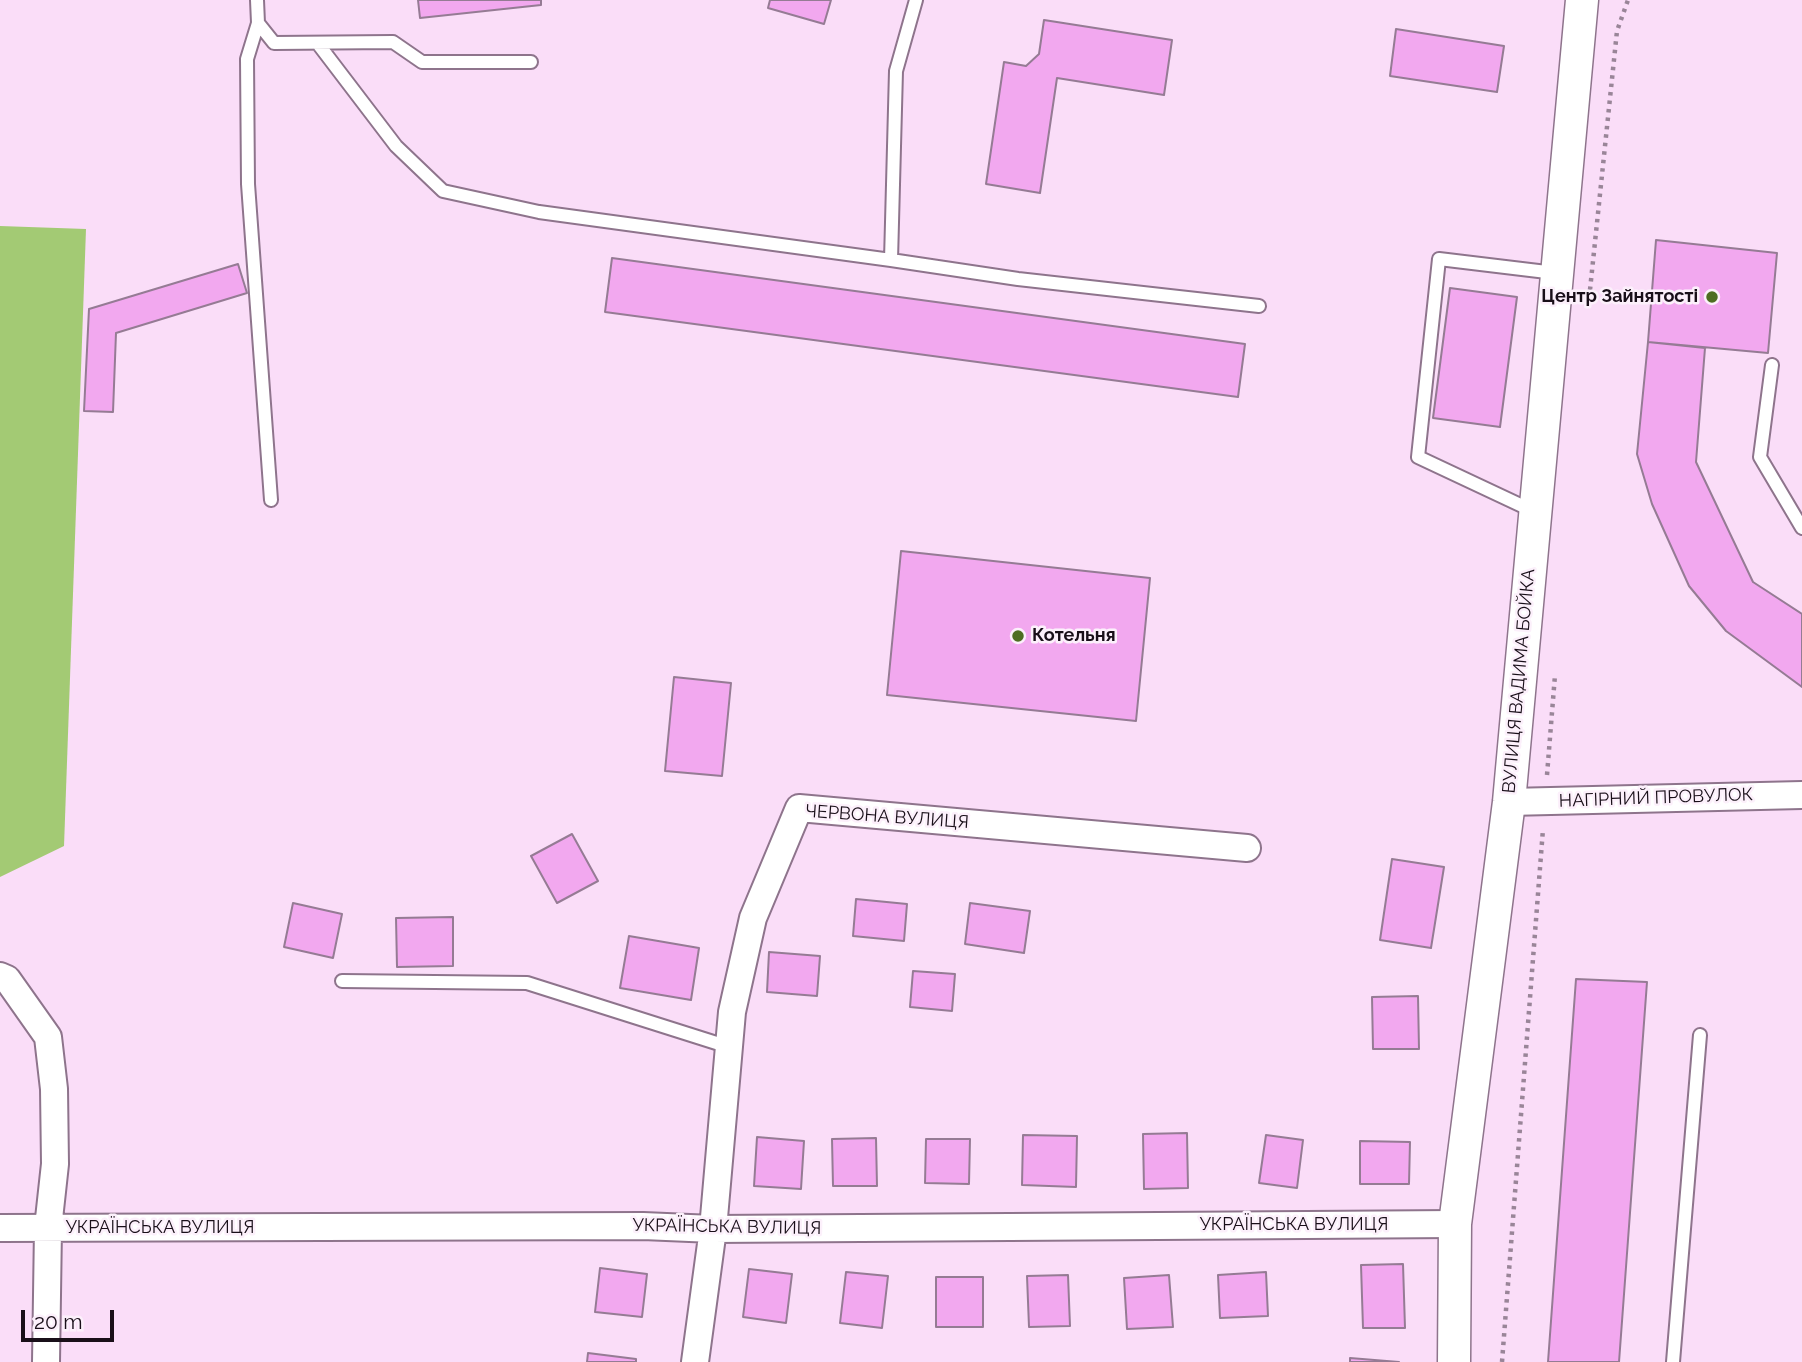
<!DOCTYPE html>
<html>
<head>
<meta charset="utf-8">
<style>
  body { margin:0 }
  #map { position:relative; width:1802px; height:1362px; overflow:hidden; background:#faddf8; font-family:Raleway,sans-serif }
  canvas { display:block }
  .scale { position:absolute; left:21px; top:1310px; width:93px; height:32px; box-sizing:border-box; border:4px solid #190f19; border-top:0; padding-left:9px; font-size:21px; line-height:24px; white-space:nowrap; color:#190f19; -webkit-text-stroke:5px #fcf0fb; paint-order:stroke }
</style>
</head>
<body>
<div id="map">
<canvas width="1802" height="1362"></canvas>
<div class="scale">20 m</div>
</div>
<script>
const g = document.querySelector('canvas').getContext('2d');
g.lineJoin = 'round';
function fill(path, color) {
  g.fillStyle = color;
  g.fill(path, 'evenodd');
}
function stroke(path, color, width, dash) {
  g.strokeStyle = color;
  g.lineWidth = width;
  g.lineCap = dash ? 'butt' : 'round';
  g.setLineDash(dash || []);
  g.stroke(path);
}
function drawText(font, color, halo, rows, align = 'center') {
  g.font = font + ' Raleway,sans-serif';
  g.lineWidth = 5;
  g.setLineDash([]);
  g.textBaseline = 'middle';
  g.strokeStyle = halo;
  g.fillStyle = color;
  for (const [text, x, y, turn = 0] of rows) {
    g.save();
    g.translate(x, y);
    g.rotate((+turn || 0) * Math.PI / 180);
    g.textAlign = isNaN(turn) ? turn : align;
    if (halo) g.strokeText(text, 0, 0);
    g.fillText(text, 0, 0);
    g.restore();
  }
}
fill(new Path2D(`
  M0,226L86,229L64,846L0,877Z`), '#a3ca74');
const building = new Path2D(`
  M418,0H541V5L420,18Z
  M770,0H831L824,24L768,8Z
  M1044,20L1172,40L1164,95L1057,78L1040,193L986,184L1004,62L1026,66L1039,54Z
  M1396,29L1504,46L1497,92L1390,76Z
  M1656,240L1777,253L1768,353L1648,342Z
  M612,258L1245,344L1238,397L605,312Z
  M238,264L247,293L116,333L113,412L84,411L89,309Z
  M1450,288L1517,297L1500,427L1433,418Z
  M1648,342L1705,348L1696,462L1753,582L1802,614V687L1726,631L1689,586L1652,504L1637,454Z
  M901,551L1150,578L1136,721L887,695Z
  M674,677L731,683L722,776L665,771Z
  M572,834L598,881L557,903L531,856Z
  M1392,859L1444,867L1431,948L1380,940Z
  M856,899L907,904L904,941L853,936Z
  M293,903L342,914L333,958L284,947Z
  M970,903L1030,911L1024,953L965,944Z
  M453,917V966L397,967L396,918Z
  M629,936L699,948L691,1000L620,988Z
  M769,952L820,956L817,996L767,992Z
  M913,971L955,974L952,1011L910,1007Z
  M1576,979L1647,982L1619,1362H1548Z
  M1418,996L1419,1049H1373L1372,997Z
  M1187,1133L1188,1188L1144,1189L1143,1134Z
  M1023,1135L1077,1136L1076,1187L1022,1185Z
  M1266,1135L1303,1140L1297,1188L1259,1183Z
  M757,1137L804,1141L801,1189L754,1186Z
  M876,1138L877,1186H833L832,1139Z
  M926,1139H970L969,1184L925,1183Z
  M1360,1141L1410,1142L1409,1184H1360Z
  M1403,1264L1405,1328H1363L1361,1265Z
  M600,1268L647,1274L642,1317L595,1312Z
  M749,1269L792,1274L786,1323L743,1317Z
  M846,1272L888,1276L882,1328L840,1323Z
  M1266,1272L1268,1316L1220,1318L1218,1275Z
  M1068,1275L1070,1326L1029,1327L1027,1276Z
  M1169,1275L1173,1327L1127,1329L1124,1278Z
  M936,1277H983V1327H936Z
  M588,1353L636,1359V1362H587Z
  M1350,1358L1399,1362H1350Z`);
fill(building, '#f2a8ef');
stroke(building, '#957b94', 2);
const service = new Path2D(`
  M257,0L258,23L274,43L393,42L422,62H531
  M916,0L896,71L891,260L1018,279L1259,306
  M258,23L247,59L248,184L271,500
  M319,45L396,146L443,191L539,212L891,260
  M1772,365L1760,457L1802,528
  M1533,511L1418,457L1439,259L1555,273
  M342,981L527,983L729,1047
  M1673,1362L1700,1035`);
const minor = new Path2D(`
  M1509,802L1802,795
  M0,976L7,979L48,1037L54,1089L55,1164L48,1228L46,1362
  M0,1228L643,1226L713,1229L1455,1224
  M695,1362L713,1229L732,1012L753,918L799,808L1247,848`);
const tertiary = new Path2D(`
  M1454,1362L1455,1224L1509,802L1582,0`);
stroke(service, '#8e748c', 16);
stroke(minor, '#8e748c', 30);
stroke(tertiary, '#8e748c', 35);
stroke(new Path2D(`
  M1590,290L1617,31L1628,0
  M1547,775L1555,675
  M1502,1362L1543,829`), '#998598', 4.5, [3.5, 5]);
stroke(service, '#fff', 12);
stroke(minor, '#fff', 26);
stroke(tertiary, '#fff', 32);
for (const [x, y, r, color] of [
  [1712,297,7,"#4e6d22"],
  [1018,636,7,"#4e6d22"]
]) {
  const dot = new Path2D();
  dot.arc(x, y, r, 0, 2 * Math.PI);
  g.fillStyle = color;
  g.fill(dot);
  stroke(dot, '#fcf0fb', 2.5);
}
drawText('bold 18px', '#190f19', '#fcf0fb', [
  ["Центр Зайнятості",1698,297],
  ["Котельня",1032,636,"left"]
], 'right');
drawText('18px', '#190f19', '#fcf0fb', [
  ["ВУЛИЦЯ ВАДИМА БОЙКА",1519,681,-85],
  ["НАГІРНИЙ ПРОВУЛОК",1656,798,-2],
  ["ЧЕРВОНА ВУЛИЦЯ",887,817,4],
  ["УКРАЇНСЬКА ВУЛИЦЯ",1294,1225],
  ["УКРАЇНСЬКА ВУЛИЦЯ",727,1227,1],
  ["УКРАЇНСЬКА ВУЛИЦЯ",160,1228]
]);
</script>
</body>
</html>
